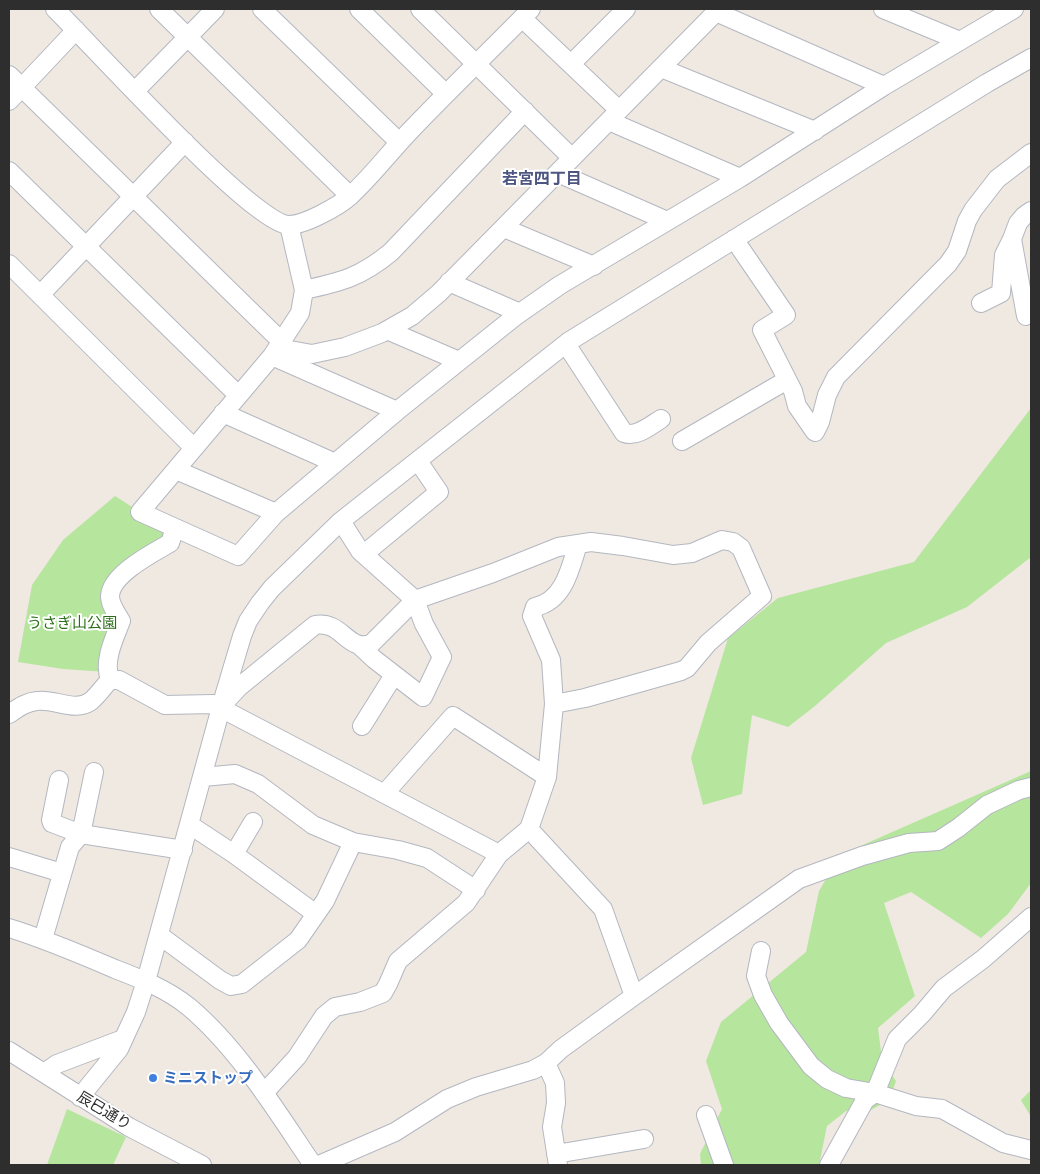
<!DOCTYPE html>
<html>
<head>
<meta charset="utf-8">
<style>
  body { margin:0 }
  #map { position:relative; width:1040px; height:1174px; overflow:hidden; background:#efe9e1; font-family:Inter,sans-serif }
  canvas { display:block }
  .frame { position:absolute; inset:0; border:10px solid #2e2e2e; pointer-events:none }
</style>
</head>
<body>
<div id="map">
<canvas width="1040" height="1174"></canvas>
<div class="frame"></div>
</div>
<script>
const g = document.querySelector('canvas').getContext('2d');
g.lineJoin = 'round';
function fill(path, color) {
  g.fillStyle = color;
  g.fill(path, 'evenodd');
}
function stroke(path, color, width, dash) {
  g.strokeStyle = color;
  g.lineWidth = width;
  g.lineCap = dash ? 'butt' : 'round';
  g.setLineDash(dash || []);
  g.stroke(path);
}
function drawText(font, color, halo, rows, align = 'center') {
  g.font = font + ' Inter,"Noto Sans JP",sans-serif';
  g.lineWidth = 4;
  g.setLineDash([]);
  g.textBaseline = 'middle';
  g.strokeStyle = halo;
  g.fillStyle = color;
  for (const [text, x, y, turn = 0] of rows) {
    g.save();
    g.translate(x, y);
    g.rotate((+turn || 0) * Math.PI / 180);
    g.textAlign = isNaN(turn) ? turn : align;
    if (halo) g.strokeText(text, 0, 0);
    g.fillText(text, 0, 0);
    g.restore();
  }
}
fill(new Path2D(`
  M1031,408V557L967,607L886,643L815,706L788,727L752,715L742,794L703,805L691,758L728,638L778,598L914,562Z
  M115,496L140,512L175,528L116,581L121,621L107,672L63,669L18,662L32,585L63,540Z
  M1031,771V883L1008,914L981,938L911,892L884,903L915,996L878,1028L882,1060L896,1081L889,1100L871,1110L846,1111L827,1126L819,1165H701L700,1154L722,1109L706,1061L721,1022L806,952L819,891L840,855Z
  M1031,1090V1117L1021,1100Z
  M67,1109L126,1137L113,1165H47Z`), '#b6e59e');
const minor = new Path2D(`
  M55,9C90,43 254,225 289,225C305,225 339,206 350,196C370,178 390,152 409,132C449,90 491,50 531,9
  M159,9L350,196
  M262,9L399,142
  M359,9L446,94
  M420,9L572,158
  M883,9L960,41
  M716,12L884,86
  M522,18L619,110
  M571,64L626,9
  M661,68L815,131
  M9,75L282,342
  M135,91L215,9
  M9,101L76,30
  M609,121L740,178
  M9,171L238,395
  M558,173L667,221
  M289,225L304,290L300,313L272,356L140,512L238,556L276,513L397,411L517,315L560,285L740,178L884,86L1014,9
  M504,228L594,266
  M734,239L786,315L762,330L793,391L797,406L815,432L820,422L827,395L836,377L948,264L957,251L967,221L973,210L997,179L1031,153
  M9,264L194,448
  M449,282L520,313
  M304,290C341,282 361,277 391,252L525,111
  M40,295L185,142
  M981,303L1001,293L1004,255L1012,239
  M1026,316L1012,239L1018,223L1024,216L1031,211
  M387,330L459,361
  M566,344L624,433C636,438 651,425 661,419
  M279,348L312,354L345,347L382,333L412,316L439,293L719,9
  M272,356L397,411
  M223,413L335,463
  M682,441L787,380
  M176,470L276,513
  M341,521L360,551L415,600L424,624L442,657L423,697L374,659L360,646
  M364,554L439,492L418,461
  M110,680C103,661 114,639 121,621C117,614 110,605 110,596C111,574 153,553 170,543L175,528
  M224,703L239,687L315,625C342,620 347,652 371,644L415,600L493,573L558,547L591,542L623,546L673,555L692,553L722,540L733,542L741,548L762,596L708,643L687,668L681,671L585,698L554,704
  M9,714C18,708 26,702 37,701C54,698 75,713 91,701C98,695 104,686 110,680H119L165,705L213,704L499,854
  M362,726L394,675
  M203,777L235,774L258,784L313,825L353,842L398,850L427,858L476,890
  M59,780L51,820L52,823L81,834L94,772
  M385,793L453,716L547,777
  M190,825L234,854L316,914
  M529,829L603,909L634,996
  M234,854L253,822
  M9,857L62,873
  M9,928C45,939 80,954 115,969C141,979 167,989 189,1007C239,1049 277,1112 313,1165
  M159,935L220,980L231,986L242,984L298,940L325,901L353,842
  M43,939L70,847L81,834L183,850
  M761,951L756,976L763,995L779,1023L811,1066L827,1079L846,1088L875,1093L916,1106L942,1109L1003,1143L1031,1150
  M9,1051L129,1127L202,1165
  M546,1063L555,1083L556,1103L552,1127L558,1165
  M44,1073L57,1064L123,1039
  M264,1093L297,1057L324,1016L335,1007L360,1002L383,993L388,984L398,961L466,903L499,854L529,829L547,777L554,704L551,660L532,616L535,607C564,601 570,569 578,544
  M80,1097L119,1049L136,1012L146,981L225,693L242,636L248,621L260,603L272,588L341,521L568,342L987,83L1031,58
  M706,1115L724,1165
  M556,1154L644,1139
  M319,1165L395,1132L447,1099L476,1087L533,1070L546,1063L561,1049L634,996L799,879L862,856L909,843L938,841L958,828L987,805L1019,790L1031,787
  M829,1165L865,1100L875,1093L897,1039L922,1014L944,988L983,959L1031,917`);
stroke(minor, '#b4b7c1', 20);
stroke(minor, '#fff', 18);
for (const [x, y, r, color] of [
  [153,1078,5,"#3f7fe0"]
]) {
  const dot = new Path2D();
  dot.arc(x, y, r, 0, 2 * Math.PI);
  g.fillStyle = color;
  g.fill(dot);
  stroke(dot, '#fff', 2);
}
drawText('15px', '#2c6e1b', '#fff', [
  ["うさぎ山公園",72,623]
]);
drawText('bold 15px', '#366cbe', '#fff', [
  ["ミニストップ",163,1078]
], 'left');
drawText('15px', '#2e2e2e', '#fff', [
  ["辰巳通り",104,1111,31]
]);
drawText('bold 16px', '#4d5680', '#fff', [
  ["若宮四丁目",542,179]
]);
</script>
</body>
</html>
